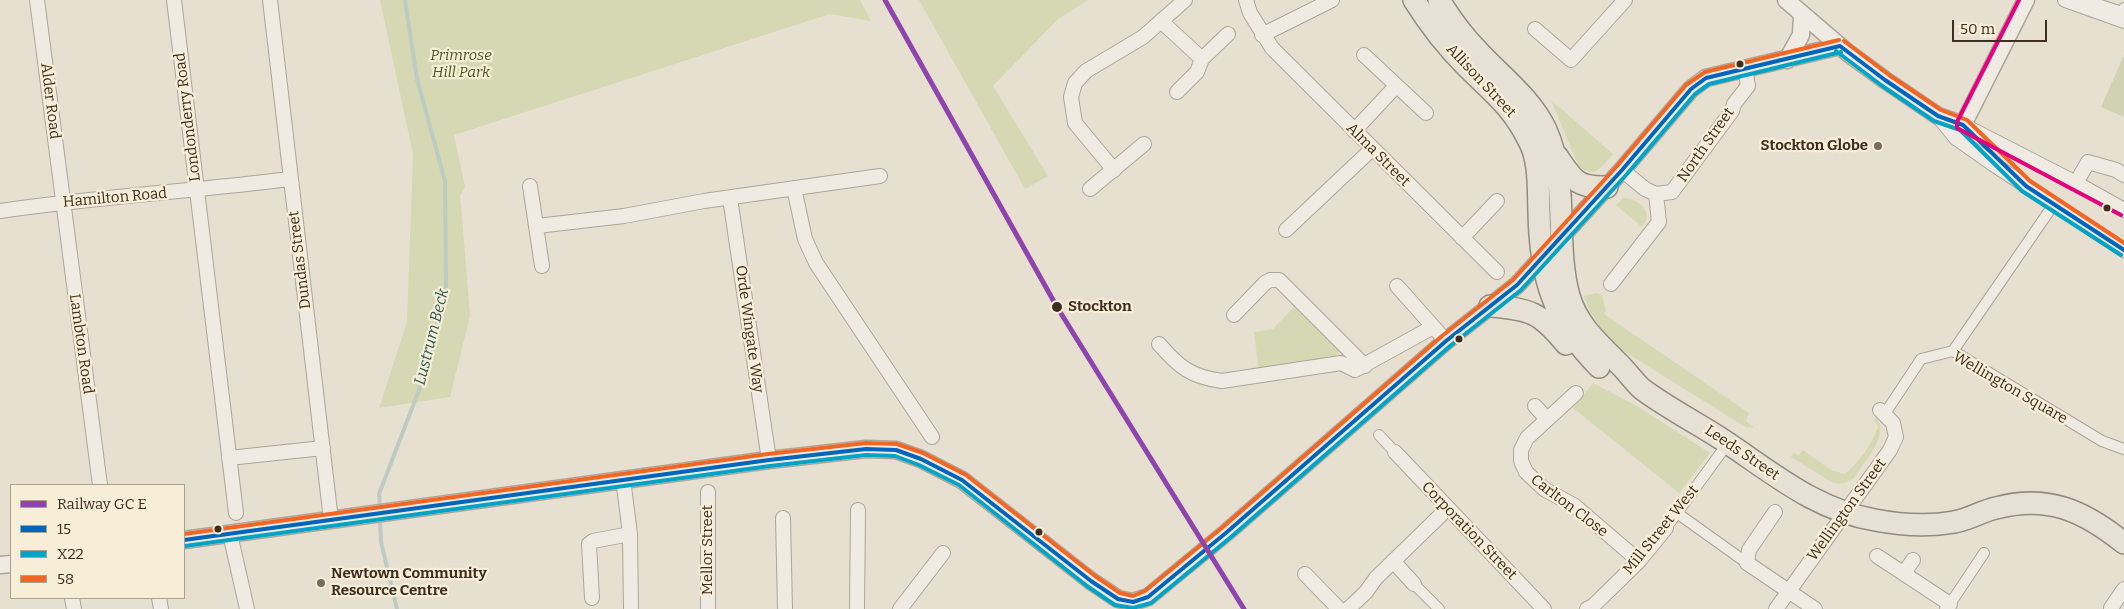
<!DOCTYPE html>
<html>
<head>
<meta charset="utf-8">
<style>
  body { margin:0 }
  #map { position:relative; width:2124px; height:609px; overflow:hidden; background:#e7e0d1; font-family:Bitter,serif }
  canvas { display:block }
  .legend { position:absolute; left:10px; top:484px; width:175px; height:115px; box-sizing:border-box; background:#f7eed8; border:1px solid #ada18e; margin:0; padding:6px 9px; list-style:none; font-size:15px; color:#3d2e20 }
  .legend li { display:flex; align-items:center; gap:10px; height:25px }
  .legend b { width:25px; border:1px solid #ada18e }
  .scale { position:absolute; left:1952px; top:20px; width:95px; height:22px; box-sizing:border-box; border:2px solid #3d2e20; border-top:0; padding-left:6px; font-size:15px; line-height:18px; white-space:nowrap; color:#3d2e20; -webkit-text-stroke:4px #f7eed8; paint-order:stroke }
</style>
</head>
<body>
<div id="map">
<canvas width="2124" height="609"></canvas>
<ul class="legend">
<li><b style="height:6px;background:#8e44ad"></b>Railway GC E</li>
<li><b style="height:6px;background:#0065bd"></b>15</li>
<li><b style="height:6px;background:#03a3c5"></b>X22</li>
<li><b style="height:6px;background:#f26522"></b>58</li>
</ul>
<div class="scale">50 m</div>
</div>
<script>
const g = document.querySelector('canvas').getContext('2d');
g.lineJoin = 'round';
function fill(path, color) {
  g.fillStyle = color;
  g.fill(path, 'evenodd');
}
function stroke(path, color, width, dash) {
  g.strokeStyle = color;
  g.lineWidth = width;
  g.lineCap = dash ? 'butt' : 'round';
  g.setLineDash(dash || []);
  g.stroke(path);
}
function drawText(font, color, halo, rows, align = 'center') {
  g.font = font + ' Bitter,serif';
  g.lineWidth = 4.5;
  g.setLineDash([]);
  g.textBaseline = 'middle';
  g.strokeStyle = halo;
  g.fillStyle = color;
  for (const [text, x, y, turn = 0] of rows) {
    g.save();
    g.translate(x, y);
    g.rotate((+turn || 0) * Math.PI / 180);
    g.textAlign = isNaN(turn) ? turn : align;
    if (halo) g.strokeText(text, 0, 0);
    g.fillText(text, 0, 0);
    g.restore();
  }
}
fill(new Path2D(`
  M380,0H860L871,21L830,14L454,135L465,187L460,196L461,204L470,316L450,397L379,408L407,322L413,154Z
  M919,0H1088L1058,19L993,86L1048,176L1025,189Z
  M1551,100L1613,154C1601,167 1594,181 1578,165Z
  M1623,198C1638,198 1655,212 1642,227L1616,205Z
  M1597,293L1602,295L1606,310L1604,314L1749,413L1746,421L1754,427L1747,428L1622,350L1603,331L1590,312L1584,296Z
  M1294,307L1339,350L1336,358L1259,372L1254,332L1273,329Z
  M1593,383L1637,406L1710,453L1679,493L1573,408Z
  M1876,418C1891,434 1863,463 1854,478C1846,483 1841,485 1833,483L1791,457L1794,453L1799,455L1803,450L1831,470L1845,474C1859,462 1872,444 1878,427L1874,419Z`), '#d6d7b3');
fill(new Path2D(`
  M2124,55V117L2101,107Z`), '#d1d1b3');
stroke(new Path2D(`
  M380,509L379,494L426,372L446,286L445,181L417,79L405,0
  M380,518L381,542L397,609`), '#bcccc2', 4);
const pedestrian = new Path2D(`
  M2085,0L2122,12L2124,8
  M1953,351L2054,204
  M1888,409L1921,359L1953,351L2102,441L2124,449
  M1379,435L1395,452
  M1677,513L1747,563
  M1666,528L1728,443
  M1414,584L1439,609
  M1950,604L1984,553`);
const minor = new Path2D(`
  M37,0L100,485
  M174,0L236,513
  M270,0L331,520
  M1246,0L1250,13L1272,48L1497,272
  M2065,0L2124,21
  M1162,22L1202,59
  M1535,29L1571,60L1625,0
  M1262,35L1332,0
  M1364,55L1426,113
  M1177,92L1197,72L1202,59L1228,34
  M1938,116L1956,138L1993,164L2124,250
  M1963,125L2076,183L2124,210
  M1354,131L1396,86
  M1114,170L1075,123L1071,97L1075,83L1086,71L1143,37L1185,0
  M1622,170L1645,189L1656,194
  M2076,183L2088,162L2116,170L2124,175
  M530,186L542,266
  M794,188L805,239L816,263L932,437
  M1090,189L1144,144
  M730,198L769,460
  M0,211C96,197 194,191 290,179
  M537,226L624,216L704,201L880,176
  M1286,230L1372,149
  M1462,238L1497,201
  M1611,284L1659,222L1656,194L1672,192L1732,111L1734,104L1748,86L1745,68
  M1397,286L1446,341
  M1234,315L1265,283L1270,280H1279L1365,366
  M1159,344C1179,367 1191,377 1222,381L1341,363L1355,370L1433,327
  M1576,393L1527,438L1521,450V461L1526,472L1544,489L1575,506L1639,561
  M1535,406L1547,419
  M1395,452L1544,609
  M229,458L323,448
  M623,479L630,534L631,609
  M708,492V609
  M1775,512L1749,550L1747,563L1815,609
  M783,518L785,609
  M230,534L247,609
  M1877,556L1950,604L1947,609
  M1393,561L1414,584
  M1904,573L1913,560
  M1305,574L1339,609
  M72,598L74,609
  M159,598L161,609
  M592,598L589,544L593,541L630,534
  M2111,608L2124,589
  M857,609L858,510
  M900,609L943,553
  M1348,609L1366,592L1376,578L1448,508
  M1587,609L1593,606L1639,561L1666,528
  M1776,609L1890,450L1896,437L1893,423L1880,410`);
const tertiary = new Path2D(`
  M1786,0L1848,53L1885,80L1938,116L1963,125L2026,0
  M1787,60L1801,35L1802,14
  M184,540L769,460L866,449L896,450L921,459L962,480L1091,581L1118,599L1133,602L1148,597L1227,532L1446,341L1517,285L1622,170L1691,89L1706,78L1840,46
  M0,565L11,564`);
const primary = new Path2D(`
  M1414,0C1429,24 1446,46 1466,66C1492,92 1512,106 1529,141C1540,161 1538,189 1539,212C1540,276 1553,321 1599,367
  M1439,0C1450,18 1463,36 1478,51C1501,76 1531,98 1546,130C1570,183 1554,242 1569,296C1578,327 1601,345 1622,367C1629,374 1635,383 1642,389C1669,409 1699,424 1726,442C1774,474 1816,510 1875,520C1901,525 1927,527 1954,522C1968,520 1982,511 1996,508C2048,494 2084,511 2124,543
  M1557,156C1573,180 1577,188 1607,187
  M1490,306C1530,309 1540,312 1566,344`);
stroke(pedestrian, '#ada599', 12);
stroke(minor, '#ada599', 16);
stroke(tertiary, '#ada599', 19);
stroke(primary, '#928b80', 24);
stroke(pedestrian, '#efebe3', 10);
stroke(minor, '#efebe3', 14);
stroke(tertiary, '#efebe3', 16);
stroke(primary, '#e6e1d4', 21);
stroke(new Path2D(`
  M1840,46L1885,80L1938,116L1963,125L2026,186L2124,250
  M184,540L769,460L866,449L896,450L921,459L962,480L1091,581L1118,599L1133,602L1148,597L1227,532L1446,341L1517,285L1622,170L1691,89L1706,78L1840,46`), '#0065bd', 4);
stroke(new Path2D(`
  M1836,51L1881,85L1934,121L1960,130L2022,191L2121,255
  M185,546L770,466L866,455L895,456L919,465L959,485L1087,586L1115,605L1133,608L1151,603L1231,537L1450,346L1521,290L1627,174L1695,94L1709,84L1841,52`), '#03a3c5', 4);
stroke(new Path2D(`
  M1844,41L1889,75L1941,110L1967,120L2030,181L2124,243
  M184,534L768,454L866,443L897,444L923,453L966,475L1095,576L1120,593L1133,596L1145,591L1223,527L1442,336L1513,280L1617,166L1686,85L1705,72L1839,40`), '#f26522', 4);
stroke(new Path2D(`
  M2019,0L1957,122V128L2121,215`), '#e5007d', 4);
stroke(new Path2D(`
  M885,0L1057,307L1244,609`), '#8e44ad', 5);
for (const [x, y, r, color] of [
  [1740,64,4.5,"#3d2e20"],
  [1878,146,5,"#786c5e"],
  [2107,208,4.5,"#3d2e20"],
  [1057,307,6,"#3d2e20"],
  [1459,339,4.5,"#3d2e20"],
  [218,529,4.5,"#3d2e20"],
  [1039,532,4.5,"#3d2e20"],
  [321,583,5,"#786c5e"]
]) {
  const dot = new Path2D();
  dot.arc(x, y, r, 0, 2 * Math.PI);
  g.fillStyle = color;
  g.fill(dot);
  stroke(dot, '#f7eed8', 2);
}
drawText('italic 15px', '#4d5a26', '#f7eed8', [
  ["Primrose",461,56],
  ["Hill Park",461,73]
]);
drawText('15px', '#3d2e20', '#f7eed8', [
  ["Allison Street",1481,81,47],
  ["Alder Road",50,101,83],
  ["Londonderry Road",188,117,-97],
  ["North Street",1706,145,-55],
  ["Alma Street",1378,155,45],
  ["Hamilton Road",115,198,-5],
  ["Dundas Street",300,260,-97],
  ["Orde Wingate Way",749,329,82],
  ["Lambton Road",81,344,82],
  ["Wellington Square",2010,388,30],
  ["Leeds Street",1742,453,34],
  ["Carlton Close",1569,506,37],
  ["Wellington Street",1847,510,-54],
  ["Mill Street West",1661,530,-51],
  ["Corporation Street",1469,531,46],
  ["Mellor Street",708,550,-90]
]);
drawText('bold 15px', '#3d2e20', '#f7eed8', [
  ["Stockton Globe",1868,146],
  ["Newtown Community",331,574,"left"],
  ["Resource Centre",331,591,"left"]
], 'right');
drawText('bold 15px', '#3d2e20', '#f7eed8', [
  ["Stockton",1068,307]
], 'left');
drawText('italic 16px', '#2f5d5a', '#f7eed8', [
  ["Lustrum Beck",432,337,-76]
]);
</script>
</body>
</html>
